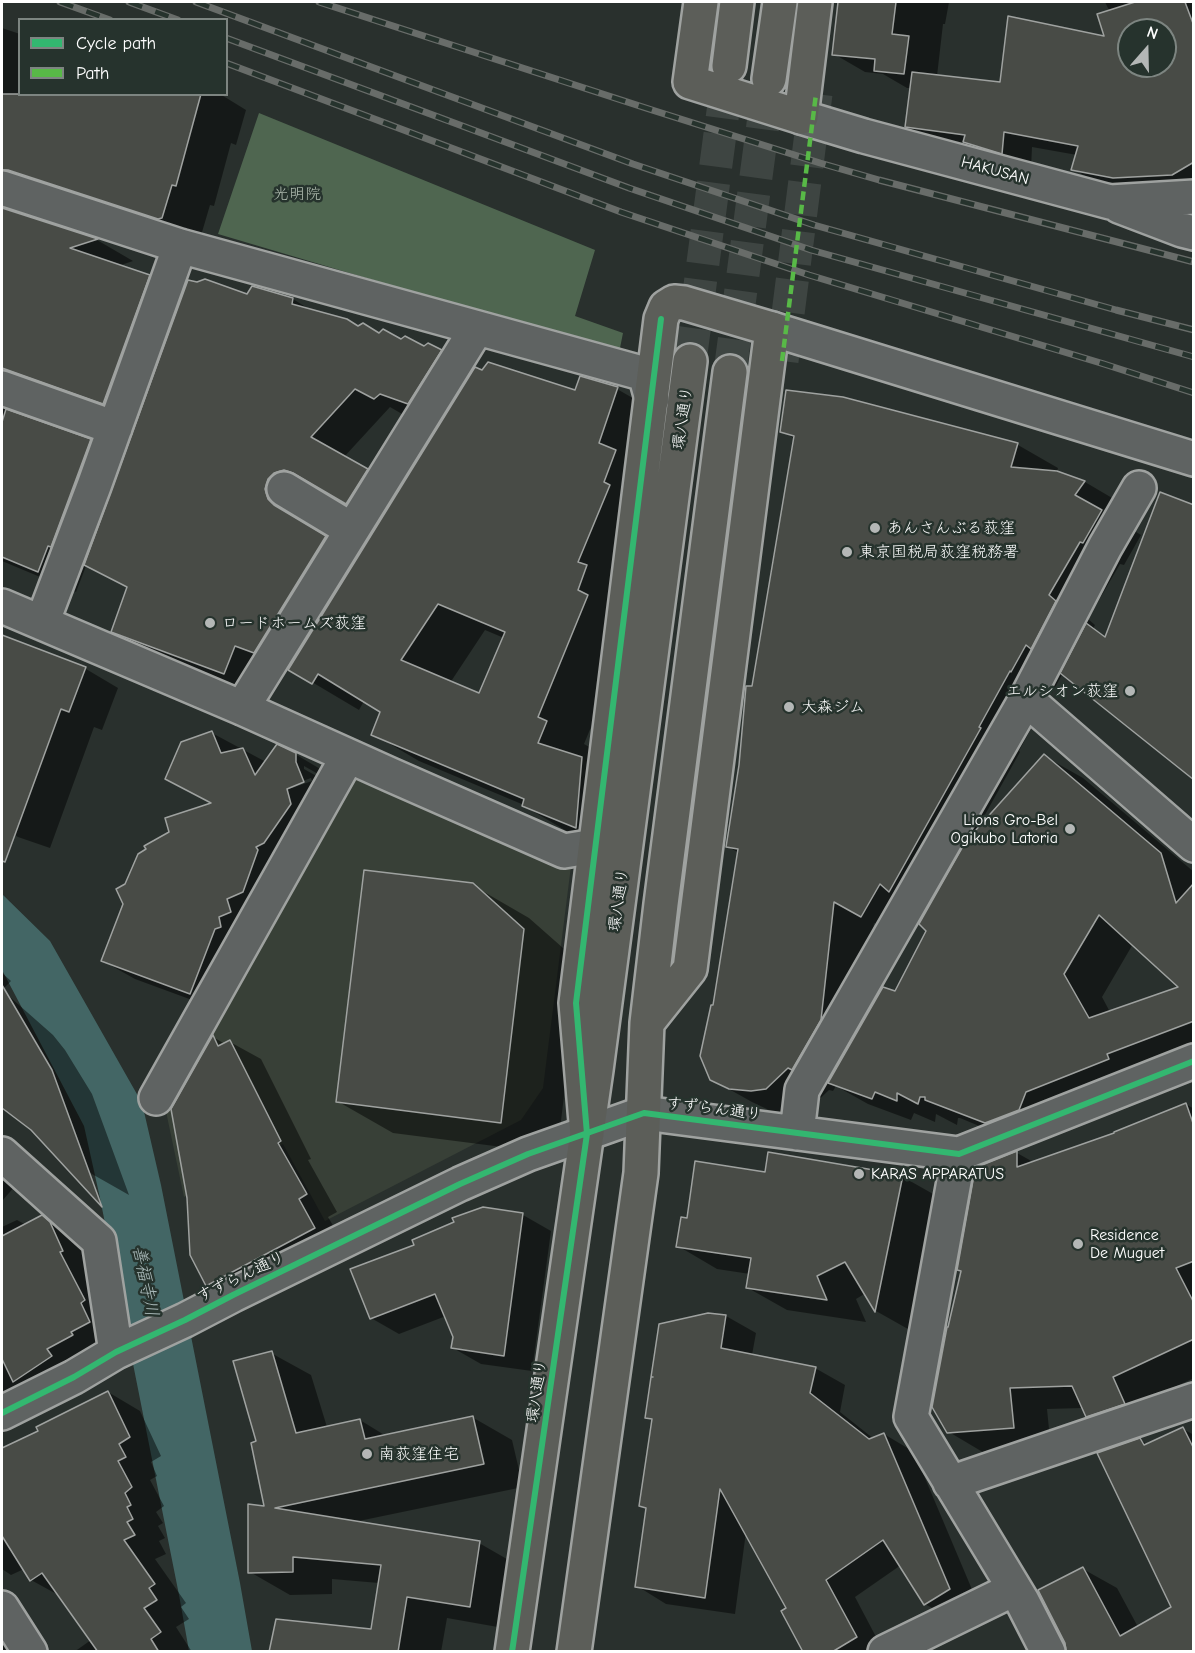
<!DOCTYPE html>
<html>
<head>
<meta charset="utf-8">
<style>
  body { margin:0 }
  #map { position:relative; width:1195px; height:1653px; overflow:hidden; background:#29302d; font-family:"Comic Neue",sans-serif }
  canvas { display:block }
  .frame { position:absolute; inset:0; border:3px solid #fff; pointer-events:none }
  .legend { position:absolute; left:18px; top:18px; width:210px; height:78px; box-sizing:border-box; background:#26332d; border:2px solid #7d8581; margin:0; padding:8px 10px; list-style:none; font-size:18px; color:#fff }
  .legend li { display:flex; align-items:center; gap:12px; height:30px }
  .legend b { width:30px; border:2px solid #7d8581 }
  .north { position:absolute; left:1117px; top:18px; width:60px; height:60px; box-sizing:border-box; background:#26332d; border:2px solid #7d8581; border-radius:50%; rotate:20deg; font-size:16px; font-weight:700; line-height:24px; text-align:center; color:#fff }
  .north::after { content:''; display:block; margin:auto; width:21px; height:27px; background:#b4b7b6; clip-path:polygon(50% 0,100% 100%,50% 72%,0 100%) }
</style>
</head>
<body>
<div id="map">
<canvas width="1195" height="1653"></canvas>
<div class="frame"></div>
<ul class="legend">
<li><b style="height:8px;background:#33b770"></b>Cycle path</li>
<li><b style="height:8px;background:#58b947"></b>Path</li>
</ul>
<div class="north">N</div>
</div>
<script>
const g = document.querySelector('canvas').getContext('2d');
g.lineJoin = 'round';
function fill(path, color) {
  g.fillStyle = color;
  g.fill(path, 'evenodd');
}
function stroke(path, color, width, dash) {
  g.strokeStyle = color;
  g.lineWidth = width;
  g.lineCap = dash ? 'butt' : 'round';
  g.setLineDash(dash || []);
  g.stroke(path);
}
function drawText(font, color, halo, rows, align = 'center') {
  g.font = font + ' "Comic Neue","Klee One",sans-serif';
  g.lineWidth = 5;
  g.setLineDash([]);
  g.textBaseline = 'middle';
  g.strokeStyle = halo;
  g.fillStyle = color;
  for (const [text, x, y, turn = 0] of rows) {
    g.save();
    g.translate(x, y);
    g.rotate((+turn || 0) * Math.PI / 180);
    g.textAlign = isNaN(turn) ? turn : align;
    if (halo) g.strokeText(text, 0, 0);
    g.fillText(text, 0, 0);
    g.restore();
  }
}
fill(new Path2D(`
  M358,773L571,866L543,1088L521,1120L325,1221L283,1144L184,1197L164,1102L342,779Z`), '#384037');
fill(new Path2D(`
  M259,113L595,250L575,316L623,333L619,353L218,234Z`), '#4f6650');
fill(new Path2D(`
  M2,894L50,941L142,1103L161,1185L240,1583L252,1651H189L179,1595L100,1198L84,1126L2,970Z`), '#436665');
fill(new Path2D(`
  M840,2H949L945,24H943L937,76L1001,84L1107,38L1110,12L1105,2H1194V191L1101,185L1073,169L1077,155L1032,147L1031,169L993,158L977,148L935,143L907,127L911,88H907L883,74L865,72L834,54ZM1129,30H1165V66H1129Z
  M2,28L20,34V94H220L246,110L236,145L231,143L214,206L210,205L200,239L22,203L21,215L97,240L133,261L118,266L149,276L184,296L247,295L293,299L312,311L359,327L424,348L441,351L475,370L576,392L617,389L664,416L634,623L584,744L593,749L588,762L628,785L622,853L570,833L524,806V805L419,761L373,734L382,712L364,701L359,710L290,669L288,671L269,664L258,693L146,651L113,631L128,588L89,566H86L76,592L2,561ZM47,391L137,423L124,460L90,441L21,415L22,403ZM390,407L409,418L414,412L442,422L401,490L344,457ZM319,489L326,491L380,523L359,557L308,526L302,520L299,509L309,492ZM485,630L504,638L480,695L450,683Z
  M843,398L1018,445L1058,468L1057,472L1085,482L1124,505L1115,519L1141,535L1124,565L1120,564L1088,619L1095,625L1093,629L1107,637L1194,778L1063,673L1052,693H1050L1019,751L1020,752L977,829L1044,756L1083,778L1194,872V1058L1025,1145L960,1118H958L957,1125L936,1114L935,1122L914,1113L911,1120L868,1104L836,1086L833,1091L829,1090L807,1111L793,1113L771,1111L752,1102L711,1079L714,1007L739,853L727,846L795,439L782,431ZM919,908L927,913L928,931L896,993L863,1025L874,923L901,939ZM1133,944L1181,988L1110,1012L1102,997Z
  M2,637L86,669L118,688L102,730L94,727L50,848L18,837L2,827Z
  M212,733L266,762L295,754L327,773V779L304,766V769L327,782L222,1011L135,979L103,961L125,904L126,885L170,833L213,804ZM311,778L312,781L292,788V785Z
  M472,885L529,918L580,963L557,1154L393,1133L337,1101Z
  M2,973L11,981L2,990L53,1035L65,1050L92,1094L129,1195L92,1174L2,1106Z
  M213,1037L225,1044L230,1042L261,1059L311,1159L308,1160L337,1212L328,1217L345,1246L238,1302L207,1285Z
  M1186,1104L1194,1109V1378L1149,1399L1124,1438L1087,1416L1083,1408L1047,1409L1051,1449L986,1454L949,1432L962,1272L978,1168L1017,1153L1035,1163L1116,1134Z
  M769,1154L903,1177L942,1199L915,1333L876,1311L866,1293L856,1299L866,1322L787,1310L748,1288L750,1274L717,1269L678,1246L688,1220L766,1173Z
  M2,1176L16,1185L2,1201Z
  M484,1209L523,1215L551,1231L532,1371L481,1364L453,1348L455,1336L446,1316L399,1334L371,1318L416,1246Z
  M42,1217L76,1236L84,1243L123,1342L2,1413V1227L17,1220L26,1225Z
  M708,1314L726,1316L756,1333L752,1355L815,1368L845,1385L840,1412L874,1439L884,1434L914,1452L979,1606L955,1621L925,1604L901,1565L855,1597L884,1652H805L789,1609L746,1532L735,1614L666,1604L637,1586L648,1510L641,1505L653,1421L647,1417Z
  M271,1353L311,1375L327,1427L360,1420L386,1436L472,1417L512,1440L523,1487L354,1522L479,1543L519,1566L509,1629L447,1618L441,1652H271L372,1631L379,1583L332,1579V1594L290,1595L250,1572L266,1508L258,1442Z
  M108,1392L140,1411L161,1456L151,1462L157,1476L150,1480L164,1506L156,1512L163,1523L158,1526L165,1538L159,1541L166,1554L155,1559L186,1603L181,1607L189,1619L176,1627L192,1652H74L91,1640L62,1597L31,1580L24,1569L11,1575L2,1569V1449L40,1432Z
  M1183,1429L1194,1435V1652H1067L1083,1569L1117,1588L1138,1627L1172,1608L1140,1440L1149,1445Z
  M2,1632L14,1652H2Z`), '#0007');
const building = new Path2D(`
  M838,2H896L892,34L909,36L904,74L874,71L875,59L832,55Z
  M1135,2H1185L1194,26V162L1172,175L1113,178L1071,170L1078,146L1004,132L1002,154L963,142L965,135L905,127L912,72L1000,82L1008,16L1104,36L1097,14ZM1129,30H1165V66H1129Z
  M2,94H201L176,186L172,185L162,218L158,219L8,170H2Z
  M2,208L98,239L70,248L150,275L103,404L2,368Z
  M205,279L247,294L252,286L293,298L292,304L347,319L358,326L363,323L379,333L383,329L401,339L405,336L424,346L428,343L442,350L408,404L380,394L374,399L355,389L311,437L368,469L346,504L293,473L284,470L274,473L268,479L265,489L268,499L274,505L326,536L254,653L235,646L224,674L111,632L127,587L84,565L188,280L197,282Z
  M488,362L575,390L580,376L618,387L599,443L616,450L604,482L610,485L578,562L587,565L578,590L588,595L538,717L547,721L538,743L582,757L576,828L522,806L524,799L371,735L380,712L318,674L312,684L288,670L475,367L482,370ZM438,604L505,632L479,693L401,660Z
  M786,390L843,397L1018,443L1011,467L1057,471L1085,481L1075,495L1102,510L1083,543L1080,542L1049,595L1056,601L1031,649L1026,645L1011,672L1010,671L979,727L981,728L889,892L880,884L861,917L834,902L821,1020L792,1070L788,1068L766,1089L751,1091L729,1089L710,1080L700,1056L711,1005H713L738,849L726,847L739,765L746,686H752L794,436L780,432Z
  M6,409L91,439L51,547L48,546L38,572L2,557V422Z
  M1160,492L1194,505V780L1060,673L1086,623L1105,637Z
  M2,635L86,667L69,712L61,709L5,862L2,861Z
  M212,731L221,753L243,748L255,775L277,744L296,753V762L304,782L287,789L291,804L264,843L256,847L258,850L243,892L227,899L231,912L219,917L221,927L215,929L190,994L101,961L123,904L116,889L125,884L138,854L146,849L144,846L169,832L165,818L211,803L165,779L181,742Z
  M1044,754L1161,853L1176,903L1194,883V1021L1107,1054L1109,1059L1026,1092L1019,1110L985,1123L925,1100V1097H920L918,1104L897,1093V1101L875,1092L872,1099L828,1083L883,987L895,991L926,931L919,924L966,841ZM1099,915L1178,987L1089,1018L1064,974Z
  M364,870L473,883L524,929L501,1123L336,1102Z
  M2,985L52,1070L102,1207L31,1130L2,1108Z
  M213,1035L218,1046L230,1040L281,1141L278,1143L307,1194L299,1199L315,1228L206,1286L190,1255L187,1198L171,1109Z
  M1186,1103L1194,1126V1261L1176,1268L1194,1303V1339L1113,1377L1125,1404L1086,1417L1072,1386L1010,1388L1014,1428L947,1433L932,1407L947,1327H948L961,1271L957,1270L975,1169L977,1167L1017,1151V1167L1114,1133V1132Z
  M768,1152L903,1175L875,1312L845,1262L817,1276L827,1300L746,1288L751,1258L676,1247L681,1217L687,1218L695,1161L765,1172Z
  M483,1207L523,1213L504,1356L451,1348L453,1337L435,1294L370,1319L350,1269L414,1245L412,1240L454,1222L452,1218Z
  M42,1215L50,1222L63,1251L60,1252L85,1300L81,1303L90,1322L71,1332L73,1335L47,1349L52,1356L13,1382L2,1359V1236Z
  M708,1313L726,1315L721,1348L816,1367L810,1393L869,1439L884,1433L950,1589L924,1605L883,1540L826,1580L857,1637L832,1652H803L781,1611L786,1608L720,1489L705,1598L635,1587L646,1508L639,1506L652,1419L645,1418L651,1377H653H651L659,1324Z
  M272,1351L296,1433L360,1419L365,1439L473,1416L484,1464L275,1508L480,1541L470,1607L407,1597L398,1652H269L276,1619L371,1629L381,1565L293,1557V1572L248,1573V1504L264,1506L251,1443L256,1441L233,1361Z
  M108,1391L130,1437L119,1444L126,1457L118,1461L132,1487L125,1493L131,1505L127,1507L133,1519L127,1522L135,1535L124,1540L155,1584L149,1588L157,1600L144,1608L161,1632L151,1639L159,1652H98L42,1573L30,1581L2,1536V1448L38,1431L36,1427Z
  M1183,1427L1194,1449V1652H1066L1065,1643L1038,1590L1083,1567L1120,1636L1171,1607L1097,1453L1140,1438L1144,1445Z`);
fill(building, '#484b46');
stroke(building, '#9fa2a0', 1.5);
stroke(new Path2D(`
  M782,361L816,94`), '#3e4542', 33, [33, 16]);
stroke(new Path2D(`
  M690,361L729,66
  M730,372L769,79`), '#3e4542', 33, [33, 16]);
const minor = new Path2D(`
  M801,117L864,136L1110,202L1194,197
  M2,188L180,246L645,374L652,399
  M1119,206L1182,230L1194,233
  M772,329L1194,459
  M2,388L115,428
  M284,489L352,530
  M2,606L242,708L391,775L564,851L595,846
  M42,623L94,486L180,246
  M1026,699L1194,845
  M242,708L477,328
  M156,1098L348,756
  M797,1133L802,1090L1026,699L1105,547L1139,488
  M2,1154L99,1241L116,1352
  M959,1154L911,1417L1022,1601L1048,1652
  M2,1413L74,1377L116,1352L185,1320L233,1295L460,1184L528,1154L644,1113L959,1154L1194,1061
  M950,1483L1194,1400
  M2,1608L30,1652
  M885,1652L1014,1589`);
const major = new Path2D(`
  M701,2L690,82L801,117L815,2
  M729,66L737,2
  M769,79L780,2
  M587,1134L576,1003L661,319L666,307L674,302L684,303L772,329L690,969L647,1023
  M512,1652L596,1070L690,361
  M574,1652L641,1173L647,1023L661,904L730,372`);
stroke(minor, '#9fa2a0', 38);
stroke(major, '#9fa2a0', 38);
stroke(minor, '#5f6362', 33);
stroke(major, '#5c5e59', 33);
const rail = new Path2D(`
  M60,2L110,20
  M129,2L178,20
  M196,2L633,164L814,225L1116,310L1194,330
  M319,2L652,110L820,163L879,180L1194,262
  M226,38L629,188L811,250L1194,357
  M226,63L621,212L809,275L1104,364L1194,393`);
stroke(rail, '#686c69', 7);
stroke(rail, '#26332d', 4.5, [14]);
stroke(new Path2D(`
  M782,361L816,94`), '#58b947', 4.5, [9, 4.5]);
stroke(new Path2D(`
  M2,1413L74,1377L116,1352L185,1320L233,1295L460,1184L528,1154L644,1113L959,1154L1194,1061
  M512,1652L587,1134L576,1003L661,319`), '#33b770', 6);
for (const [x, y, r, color] of [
  [875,528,6,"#b4b7b6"],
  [847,552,6,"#b4b7b6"],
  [210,623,6,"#b4b7b6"],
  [1130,691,6,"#b4b7b6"],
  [789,707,6,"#b4b7b6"],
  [1070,829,6,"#b4b7b6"],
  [859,1174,6,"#b4b7b6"],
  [1078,1244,6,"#b4b7b6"],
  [367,1454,6,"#b4b7b6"]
]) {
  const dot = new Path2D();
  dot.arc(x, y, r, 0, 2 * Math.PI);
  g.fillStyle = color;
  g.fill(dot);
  stroke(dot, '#26332d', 2);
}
drawText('16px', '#fff', '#26332d', [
  ["HAKUSAN",995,171,15],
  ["環八通り",683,418,-82],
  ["環八通り",619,900,-82],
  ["すずらん通り",714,1109,7],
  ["すずらん通り",241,1277,-26],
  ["環八通り",537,1391,-82]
]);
drawText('16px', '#b2beb2', '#26332d', [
  ["光明院",297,194]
]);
drawText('16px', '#fff', '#26332d', [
  ["あんさんぶる荻窪",887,528],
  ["東京国税局荻窪税務署",859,552],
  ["ロードホームズ荻窪",222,623],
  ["エルシオン荻窪",1118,691,"right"],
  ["大森ジム",801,707],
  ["Lions Gro-Bel",1058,820,"right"],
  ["Ogikubo Latoria",1058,838,"right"],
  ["KARAS APPARATUS",871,1174],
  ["Residence",1090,1235],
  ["De Muguet",1090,1253],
  ["南荻窪住宅",379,1454]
], 'left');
drawText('italic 18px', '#acbcbc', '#26332d', [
  ["善福寺川",145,1281,79]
]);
</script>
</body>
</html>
